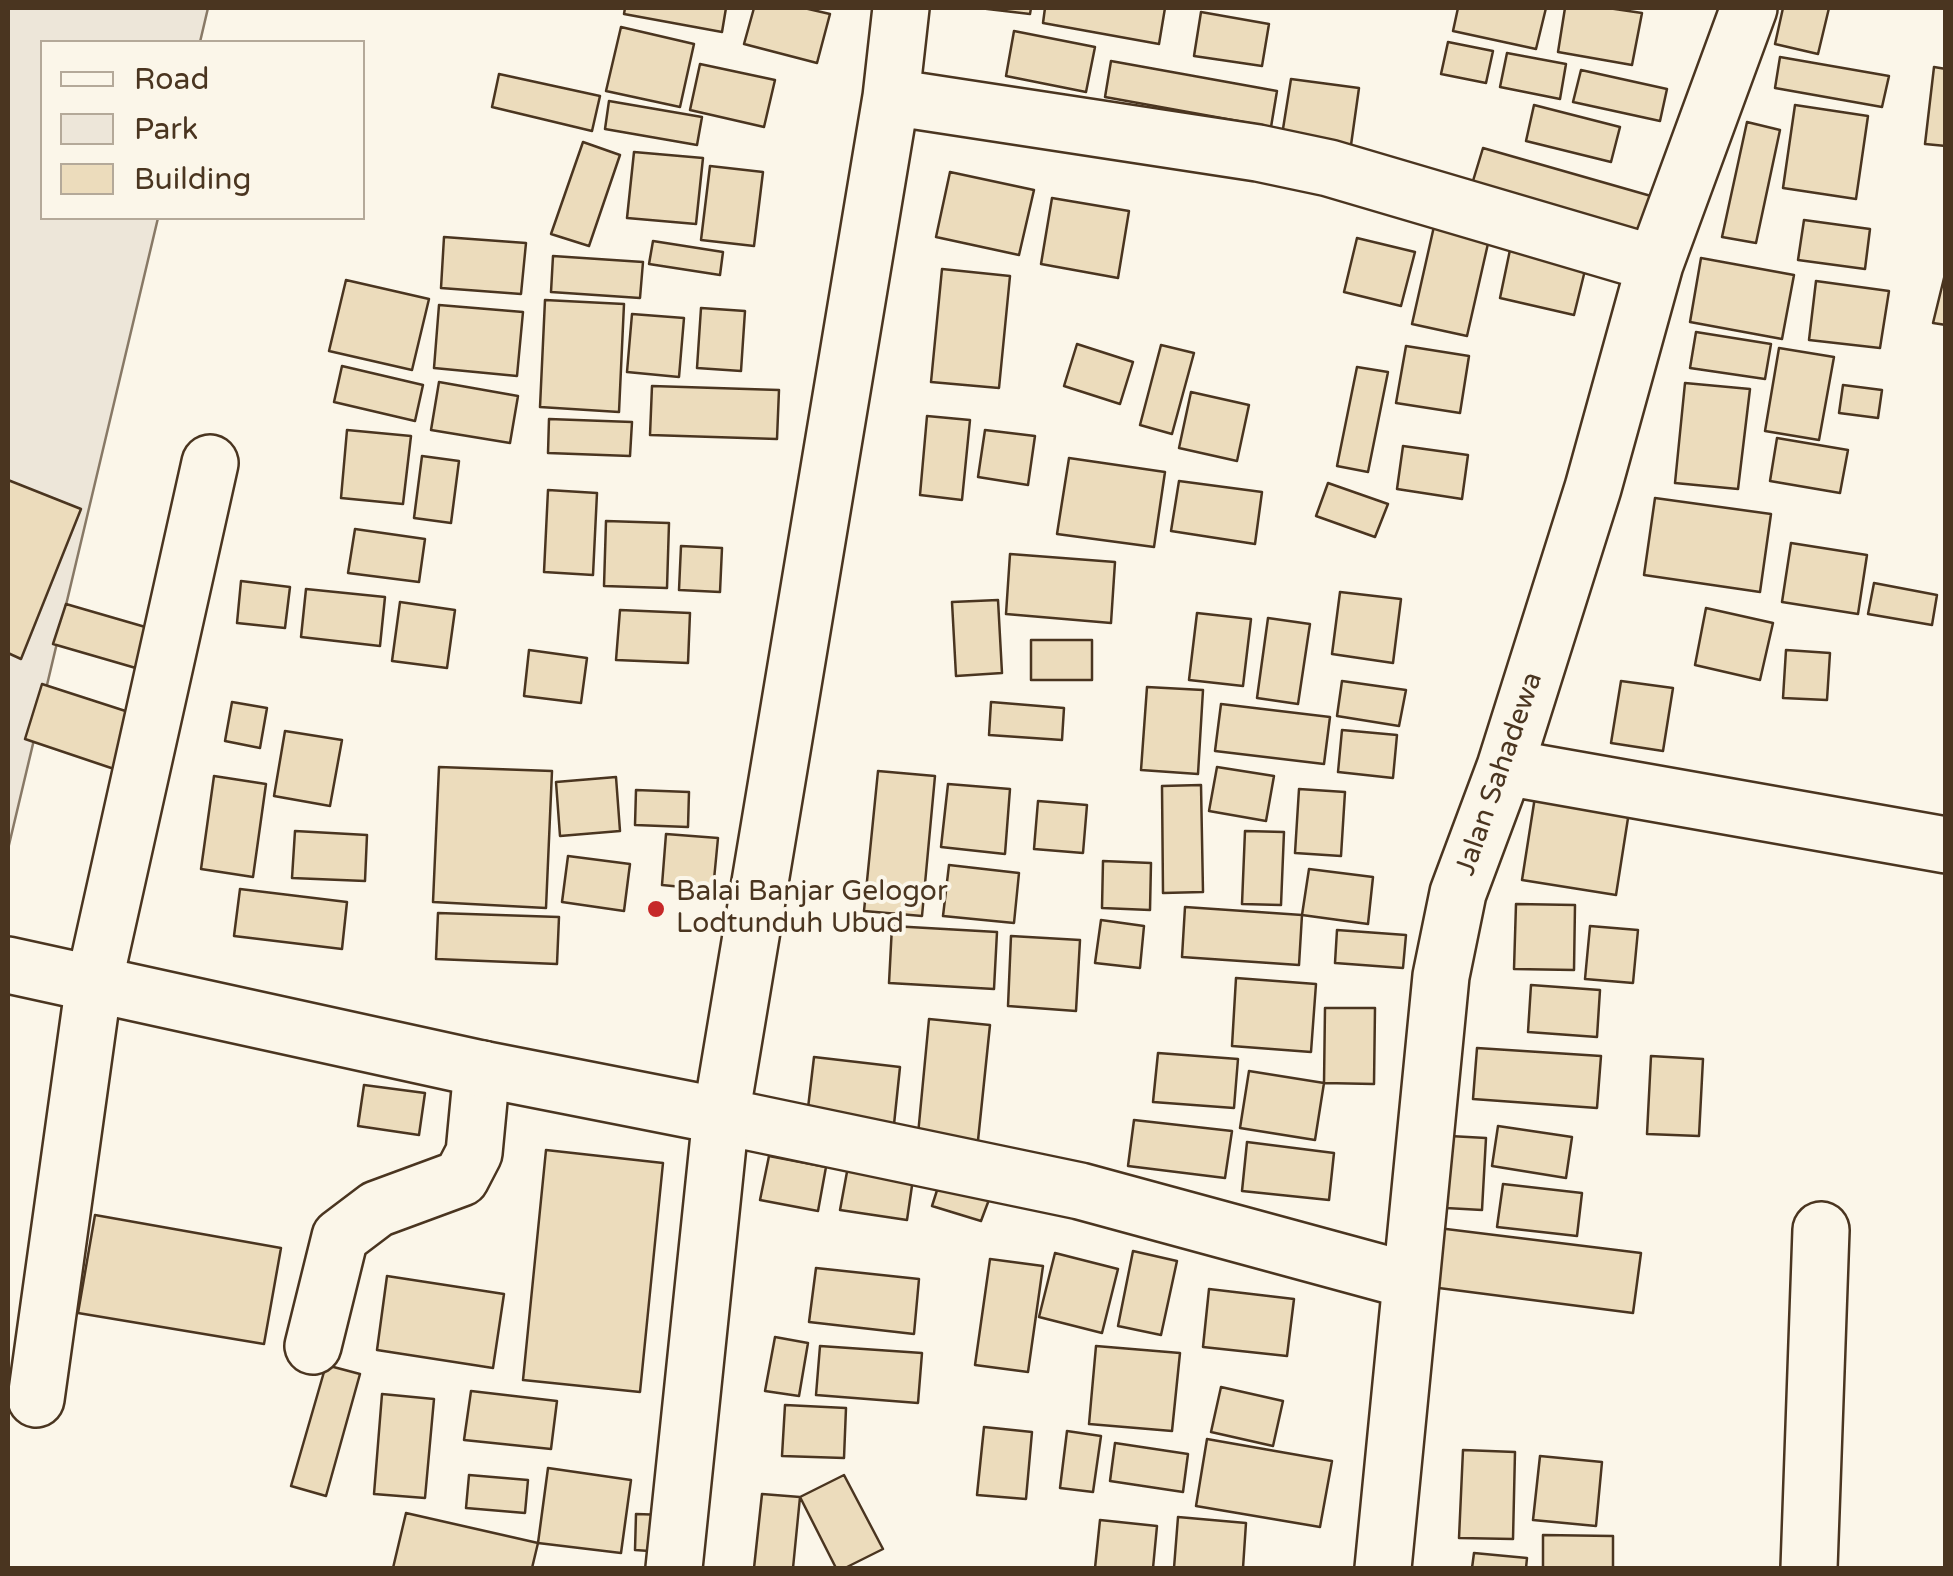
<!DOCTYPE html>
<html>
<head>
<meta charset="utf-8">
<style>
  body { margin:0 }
  #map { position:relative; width:1953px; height:1576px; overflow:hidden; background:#fbf6e9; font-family:"Varela Round",sans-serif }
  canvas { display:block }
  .frame { position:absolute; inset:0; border:10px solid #4a3520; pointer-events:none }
  .legend { position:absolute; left:40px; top:40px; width:325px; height:180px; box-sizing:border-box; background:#fbf6e9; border:2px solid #b4a999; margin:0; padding:12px 18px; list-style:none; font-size:30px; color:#4a3520 }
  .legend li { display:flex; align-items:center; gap:20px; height:50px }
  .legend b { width:50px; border:2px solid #b4a999 }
</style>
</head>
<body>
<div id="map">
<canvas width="1953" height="1576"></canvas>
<div class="frame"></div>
<ul class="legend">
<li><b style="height:12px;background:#fbf6e9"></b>Road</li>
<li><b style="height:28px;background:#ede6d9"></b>Park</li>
<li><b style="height:28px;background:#ecdcbc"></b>Building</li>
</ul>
</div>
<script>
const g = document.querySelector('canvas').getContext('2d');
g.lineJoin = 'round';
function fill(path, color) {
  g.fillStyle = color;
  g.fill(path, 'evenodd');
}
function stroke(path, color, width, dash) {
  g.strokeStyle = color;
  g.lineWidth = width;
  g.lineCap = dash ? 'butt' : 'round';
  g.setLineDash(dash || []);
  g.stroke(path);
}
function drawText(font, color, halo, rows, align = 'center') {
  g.font = font + ' "Varela Round",sans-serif';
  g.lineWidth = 8;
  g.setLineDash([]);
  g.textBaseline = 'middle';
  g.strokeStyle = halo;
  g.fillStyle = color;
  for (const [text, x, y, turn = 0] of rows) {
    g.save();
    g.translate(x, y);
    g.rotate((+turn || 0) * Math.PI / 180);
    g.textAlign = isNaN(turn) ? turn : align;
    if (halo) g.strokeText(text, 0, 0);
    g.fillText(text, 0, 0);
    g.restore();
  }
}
const green = new Path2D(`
  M8,8H208L200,42H42V218H158L8,849Z`);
fill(green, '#ede6d9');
stroke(green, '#887966', 2.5);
const building = new Path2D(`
  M625,8H726L722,32L624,14Z
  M754,8H804L830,14L817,63L744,44Z
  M979,8H1031L1030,14Z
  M1045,8H1165L1159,44L1043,23Z
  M1458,8H1546L1536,49L1453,31Z
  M1565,8H1608L1642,13L1632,65L1558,52Z
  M1783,8H1829L1818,54L1775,44Z
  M1201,12L1269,24L1262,66L1194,56Z
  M621,27L694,44L680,107L606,91Z
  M1014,31L1095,47L1086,92L1006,76Z
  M1448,42L1493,51L1486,83L1441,74Z
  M1507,53L1566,64L1560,99L1500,87Z
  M1780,57L1889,76L1882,107L1775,88Z
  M1111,61L1277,91L1271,127L1105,97Z
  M700,64L775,80L764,127L690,110Z
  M1934,67L1946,69V146L1925,144Z
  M1581,70L1667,89L1660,121L1573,102Z
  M499,74L600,96L592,131L492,107Z
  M1291,79L1359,88L1351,145L1282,135Z
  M609,101L702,117L697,145L605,129Z
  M1534,105L1620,127L1611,162L1526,141Z
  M1795,105L1868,116L1856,199L1783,188Z
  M1747,122L1780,130L1756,243L1722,237Z
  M583,142L620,155L589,246L551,234Z
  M1483,148L1665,200L1651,247L1469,194Z
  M634,152L703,158L696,224L627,218Z
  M710,166L763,172L754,246L701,240Z
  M950,172L1034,190L1019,255L936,237Z
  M1052,198L1129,211L1118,278L1041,264Z
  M1437,213L1492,226L1467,336L1412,324Z
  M1804,220L1870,229L1865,269L1798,260Z
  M444,237L526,243L521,294L441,288Z
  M1357,238L1415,252L1401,306L1344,292Z
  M653,241L723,252L720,275L649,264Z
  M1511,245L1587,262L1574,315L1500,298Z
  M553,256L643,262L640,298L551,292Z
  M1701,258L1794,275L1782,339L1690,322Z
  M942,269L1010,276L999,388L931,382Z
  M1946,270V325L1933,323Z
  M346,280L429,299L412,370L329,351Z
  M1816,281L1889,291L1880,348L1809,340Z
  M545,300L624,304L619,412L540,407Z
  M439,305L523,312L517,376L434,368Z
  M701,308L745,311L741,371L697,368Z
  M632,314L684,318L679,377L627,372Z
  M1696,332L1771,344L1765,379L1690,368Z
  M1077,344L1133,362L1120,404L1064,386Z
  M1161,345L1194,353L1172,434L1140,425Z
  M1406,346L1469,356L1460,413L1396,403Z
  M1779,348L1834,357L1819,440L1765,431Z
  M342,366L423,385L415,421L334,402Z
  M1357,367L1388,372L1368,472L1337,466Z
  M439,382L518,396L510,443L431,430Z
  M1685,383L1750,389L1738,489L1675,483Z
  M1843,385L1882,390L1878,418L1839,413Z
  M652,386L779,390L777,439L650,435Z
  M1191,392L1249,405L1237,461L1179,448Z
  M927,416L970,420L962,500L920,495Z
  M549,419L632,422L630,456L548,453Z
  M347,430L411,436L403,504L341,498Z
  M985,430L1035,436L1028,485L978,477Z
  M1777,438L1848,450L1840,493L1770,481Z
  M1403,446L1468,455L1462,499L1397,489Z
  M422,456L459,461L451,523L414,518Z
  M1069,458L1165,472L1154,547L1057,534Z
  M8,480L81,509L21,659L8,653Z
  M1179,481L1262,492L1255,544L1171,531Z
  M1328,483L1388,504L1375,537L1316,516Z
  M548,490L597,493L593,575L544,572Z
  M1655,498L1771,514L1760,592L1644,575Z
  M606,521L669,523L667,588L604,586Z
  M355,529L425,539L419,582L348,573Z
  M1791,543L1867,555L1858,614L1782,602Z
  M681,546L722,548L720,592L679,590Z
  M1010,554L1115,562L1111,623L1006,614Z
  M241,581L290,587L285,628L237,623Z
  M1874,583L1937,595L1932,625L1868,614Z
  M306,589L385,597L380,646L301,637Z
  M1340,592L1401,599L1393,663L1332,654Z
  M998,600L1002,673L956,676L952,602Z
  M400,602L455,610L447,668L392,661Z
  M66,604L166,633L153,673L53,644Z
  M1706,608L1773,623L1760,680L1695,665Z
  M620,610L690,613L688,663L616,660Z
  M1197,613L1251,619L1243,686L1189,680Z
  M1268,618L1310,624L1298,704L1257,698Z
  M1031,640H1092V680H1031Z
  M529,650L587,658L581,703L524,696Z
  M1786,650L1830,653L1827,700L1783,698Z
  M1342,681L1406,690L1399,726L1337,716Z
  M1621,681L1673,688L1663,751L1611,743Z
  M42,684L144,717L126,773L25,739Z
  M1147,687L1203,690L1198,774L1141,770Z
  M232,702L267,708L260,748L225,741Z
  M991,702L1064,708L1062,740L989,735Z
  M1221,704L1330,717L1324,764L1215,751Z
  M1342,730L1397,735L1393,778L1338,772Z
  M285,731L342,740L330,806L274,796Z
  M439,767L552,771L546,908L433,902Z
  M1217,767L1274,776L1266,821L1209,811Z
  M878,771L935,776L922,916L864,911Z
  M214,776L266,784L253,877L201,869Z
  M616,777L620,831L560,836L556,782Z
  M948,784L1010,789L1005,854L941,847Z
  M1537,784L1631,799L1616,895L1522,880Z
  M1201,785L1203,892L1163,893L1162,786Z
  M1299,789L1345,792L1341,856L1295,853Z
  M636,790L689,792L688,827L635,825Z
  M1038,801L1087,805L1083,853L1034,849Z
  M295,831L367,835L365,881L292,878Z
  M1245,831L1284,832L1281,905L1242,904Z
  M666,834L718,838L713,890L662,885Z
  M568,856L630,864L624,911L562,902Z
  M1103,861L1151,863L1150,910L1102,908Z
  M949,865L1019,873L1014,923L943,916Z
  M1309,869L1373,877L1368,924L1302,915Z
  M240,889L347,902L342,949L234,936Z
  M1516,904L1575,905L1574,970L1514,969Z
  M1185,907L1302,915L1299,965L1182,957Z
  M438,913L559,917L557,964L436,959Z
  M1101,920L1144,926L1140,968L1095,963Z
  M892,926L997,932L994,989L889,983Z
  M1590,926L1638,930L1633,983L1585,979Z
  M1337,930L1406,935L1403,968L1335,963Z
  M1011,936L1080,940L1076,1011L1008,1006Z
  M1236,978L1316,984L1311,1052L1232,1046Z
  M1531,985L1600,990L1597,1037L1528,1032Z
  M1325,1008H1375L1374,1084L1324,1083Z
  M929,1019L990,1025L977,1150L917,1145Z
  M1477,1048L1601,1056L1597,1108L1473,1099Z
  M1158,1053L1238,1059L1234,1108L1153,1102Z
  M1651,1056L1703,1059L1699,1136L1647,1134Z
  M814,1057L900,1067L893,1134L806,1125Z
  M1249,1071L1324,1083L1315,1140L1240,1128Z
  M364,1085L425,1093L419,1135L358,1126Z
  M1134,1120L1232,1131L1225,1178L1128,1166Z
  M1498,1126L1572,1137L1566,1178L1492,1166Z
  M1450,1136L1486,1138L1482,1210L1446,1208Z
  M1247,1142L1334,1153L1329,1200L1242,1191Z
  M546,1150L663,1163L640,1392L523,1380Z
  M769,1156L826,1167L818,1211L760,1200Z
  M849,1161L914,1172L907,1220L840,1210Z
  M940,1181L990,1197L981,1221L932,1206Z
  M1503,1184L1582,1193L1577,1236L1497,1227Z
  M95,1215L281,1248L264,1344L78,1313Z
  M1438,1228L1641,1253L1633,1313L1431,1287Z
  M1133,1251L1177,1261L1161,1335L1118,1326Z
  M1055,1253L1118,1269L1102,1333L1039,1317Z
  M990,1259L1043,1266L1028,1372L975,1365Z
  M816,1268L919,1279L914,1334L809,1322Z
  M387,1276L504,1294L493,1368L377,1350Z
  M1209,1289L1294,1299L1287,1356L1203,1347Z
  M775,1337L808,1343L799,1396L765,1391Z
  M820,1346L922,1353L918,1403L816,1395Z
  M1096,1346L1180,1353L1172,1431L1089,1424Z
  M326,1365L360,1374L326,1496L291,1486Z
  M1221,1387L1283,1401L1273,1446L1211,1432Z
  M471,1391L557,1401L551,1449L464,1440Z
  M382,1394L434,1399L425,1498L374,1494Z
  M785,1405L846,1408L844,1458L782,1456Z
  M984,1427L1032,1432L1026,1499L977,1495Z
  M1067,1431L1101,1436L1093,1492L1060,1488Z
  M1207,1439L1332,1461L1320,1527L1196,1506Z
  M1115,1443L1188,1454L1183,1492L1110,1481Z
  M1463,1450L1515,1452L1513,1539L1459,1538Z
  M1540,1456L1602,1462L1596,1526L1533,1520Z
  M548,1468L631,1480L621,1553L538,1543Z
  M469,1475L528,1480L525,1513L466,1508Z
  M844,1475L883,1549L845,1568H836L800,1497Z
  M762,1494L800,1497L793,1568H754Z
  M406,1513L538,1543L532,1568H393Z
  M636,1514L666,1515L664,1552L635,1550Z
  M1178,1517L1246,1523L1243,1568H1174Z
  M1100,1520L1157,1526L1153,1568H1095Z
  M1543,1535L1613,1536V1568H1543Z
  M1474,1553L1527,1558L1526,1568H1472Z`);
fill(building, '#ecdcbc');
stroke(building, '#4a3520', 2.5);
const minor = new Path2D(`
  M901,8L891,97L721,1116L1080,1191L1411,1281
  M891,97L1258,153L1329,168L1655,264
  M1505,767L1946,845
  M313,1346L340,1237L377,1209L461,1178L474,1153L482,1069
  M36,1399L94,983L210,463
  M1383,1568L1441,976L1458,893L1505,767L1593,488L1655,264L1749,8
  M1809,1568L1821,1230`);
const tertiary = new Path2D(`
  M8,965L482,1069L721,1116L674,1568`);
stroke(minor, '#4a3520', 60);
stroke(tertiary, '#4a3520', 60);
stroke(minor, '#fbf6e9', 55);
stroke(tertiary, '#fbf6e9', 55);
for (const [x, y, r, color] of [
  [656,909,10,"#c62828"]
]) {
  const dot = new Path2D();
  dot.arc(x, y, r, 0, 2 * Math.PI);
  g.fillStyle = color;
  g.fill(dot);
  stroke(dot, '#fbf6e9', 4);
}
drawText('28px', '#4a3520', '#fbf6e9', [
  ["Jalan Sahadewa",1500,774,-71]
]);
drawText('28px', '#4a3520', '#fbf6e9', [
  ["Balai Banjar Gelogor",676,893],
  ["Lodtunduh Ubud",676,925]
], 'left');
</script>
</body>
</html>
